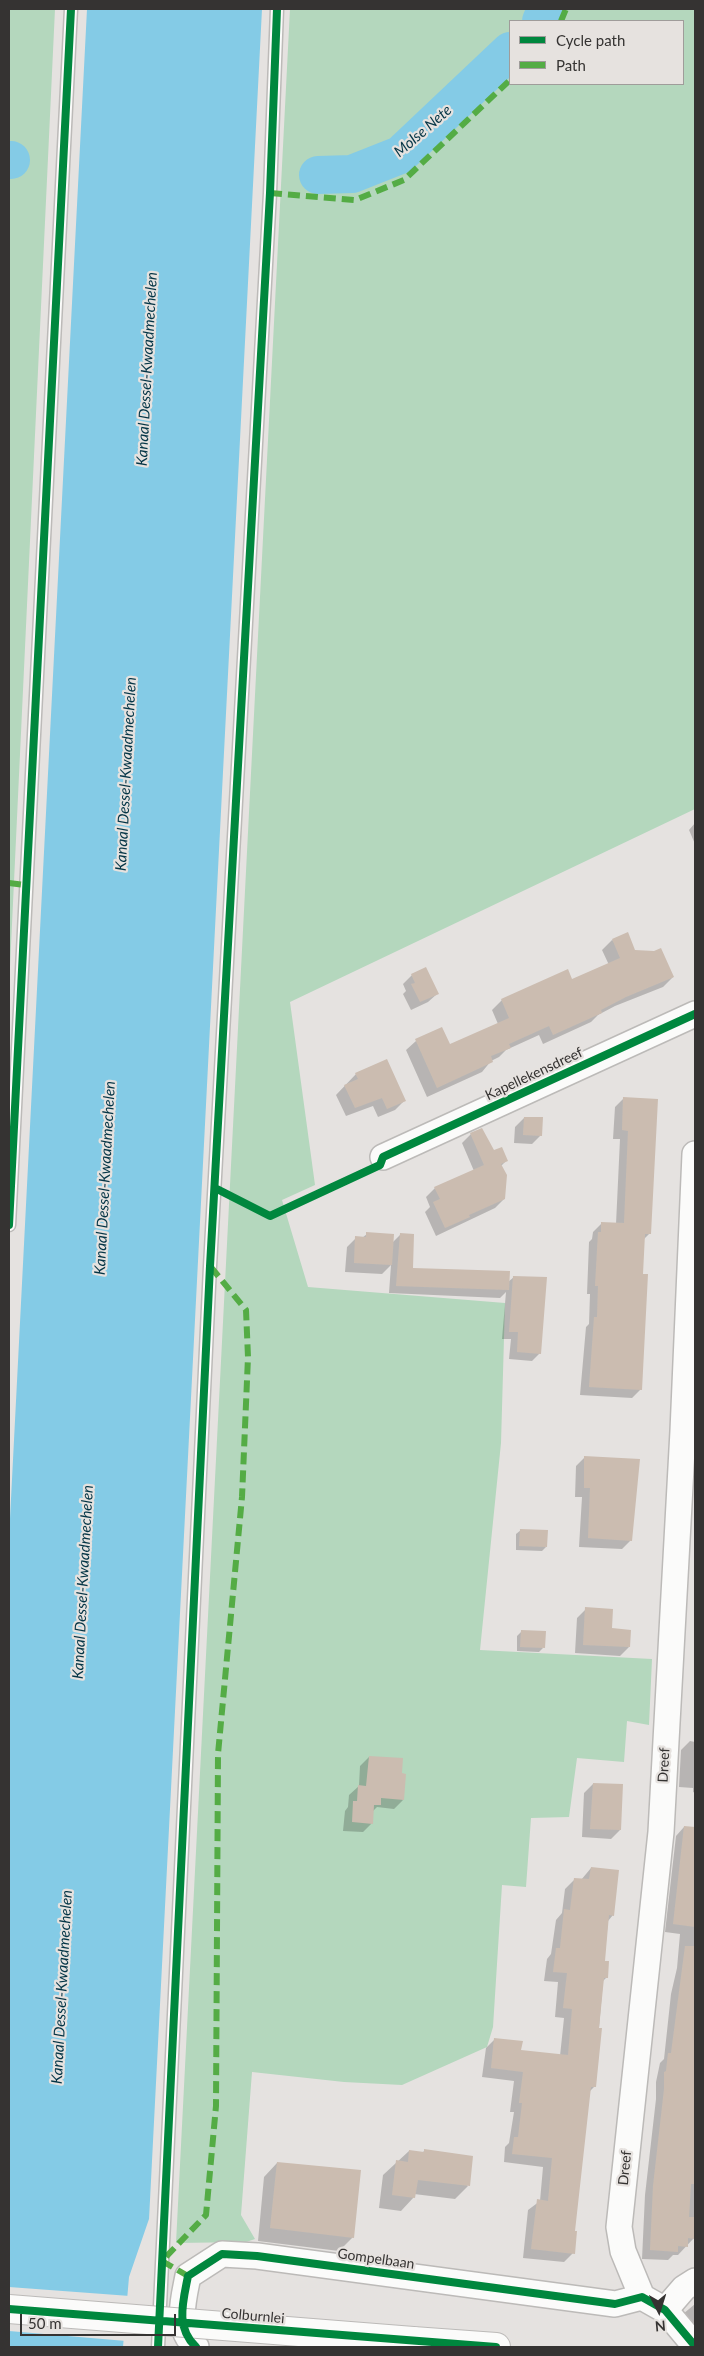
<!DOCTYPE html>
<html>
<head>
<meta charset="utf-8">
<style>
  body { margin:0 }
  #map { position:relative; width:704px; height:2356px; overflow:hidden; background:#e5e2e0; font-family:Lato,sans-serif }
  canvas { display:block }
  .frame { position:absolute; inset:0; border:10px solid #353332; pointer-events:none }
  .legend { position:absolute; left:509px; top:20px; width:175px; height:65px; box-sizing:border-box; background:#e6e2df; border:1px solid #9f9c9a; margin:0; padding:6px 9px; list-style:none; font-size:15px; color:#353332 }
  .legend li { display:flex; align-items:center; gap:10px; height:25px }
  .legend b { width:25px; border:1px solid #9f9c9a }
  .north { position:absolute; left:634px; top:2286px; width:50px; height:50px; -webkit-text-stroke:4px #e6e2df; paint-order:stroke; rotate:175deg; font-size:14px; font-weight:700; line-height:20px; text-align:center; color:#353332 }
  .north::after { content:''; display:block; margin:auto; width:18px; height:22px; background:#353332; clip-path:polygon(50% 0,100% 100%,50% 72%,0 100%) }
  .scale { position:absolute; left:20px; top:2314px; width:156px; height:22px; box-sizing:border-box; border:2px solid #353332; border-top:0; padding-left:6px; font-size:15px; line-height:18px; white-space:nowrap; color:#353332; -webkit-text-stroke:4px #e6e2df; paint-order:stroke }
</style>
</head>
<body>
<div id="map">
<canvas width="704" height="2356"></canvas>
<div class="frame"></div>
<ul class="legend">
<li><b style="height:6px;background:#00873e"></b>Cycle path</li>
<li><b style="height:6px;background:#54ac45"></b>Path</li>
</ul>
<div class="north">N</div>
<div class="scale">50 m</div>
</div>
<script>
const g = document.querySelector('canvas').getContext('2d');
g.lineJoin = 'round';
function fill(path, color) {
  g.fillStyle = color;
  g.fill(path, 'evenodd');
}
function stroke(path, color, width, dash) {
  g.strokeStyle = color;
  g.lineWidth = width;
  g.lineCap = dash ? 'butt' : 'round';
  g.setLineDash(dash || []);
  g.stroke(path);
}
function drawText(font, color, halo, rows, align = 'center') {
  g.font = font + ' Lato,sans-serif';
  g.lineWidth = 4.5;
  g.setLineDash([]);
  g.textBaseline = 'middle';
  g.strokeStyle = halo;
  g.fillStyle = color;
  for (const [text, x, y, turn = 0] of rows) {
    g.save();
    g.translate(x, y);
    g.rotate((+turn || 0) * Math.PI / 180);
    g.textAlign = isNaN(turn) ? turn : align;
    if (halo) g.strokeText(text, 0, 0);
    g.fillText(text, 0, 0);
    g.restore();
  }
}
fill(new Path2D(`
  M9,9H55L9,988Z
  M290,9H695V809L290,1002L315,1185L282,1200L308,1287L505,1303L501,1443L480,1650L652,1659L649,1725L627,1721L624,1762L577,1758L569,1817L531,1818L526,1887L502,1885L493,2027L487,2047L402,2085L344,2082L252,2072L241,2215L255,2239L246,2242L176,2243ZM510,21H683V84H510Z`), '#b4d7bd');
fill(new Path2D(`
  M87,9H262L149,2219L129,2277L123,2347H9V1538Z`), '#84cbe6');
fill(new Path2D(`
  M9,2287L130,2296L126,2341L9,2331Z`), '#e5e2e0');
fill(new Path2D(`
  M695,823V844L689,830Z
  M612,940L635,951L673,977L663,987L615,1006L598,1015L591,1022L543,1044L539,1035L506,1050L499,1057L491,1061L482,1072L427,1097L406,1050L416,1041L449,1045L498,1024L492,1010L502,1000L572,980L609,965L602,950Z
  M412,975L437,994L428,1002L411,1010L403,994L406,991L403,984Z
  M356,1074L404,1101L395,1110L378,1117L373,1106L346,1116L336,1095Z
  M624,1098L650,1233L643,1240L641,1389L632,1398L580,1395L586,1327L589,1324L590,1294H587L589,1242L592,1239L593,1232L602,1223L616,1224L620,1139H613L615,1107Z
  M524,1118L541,1135L532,1144L514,1143L515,1127Z
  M471,1134L506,1161L501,1166L504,1199L495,1208L436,1236L425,1212L430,1207L426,1197L435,1188L474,1171L462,1143Z
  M367,1234L392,1243L400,1235L412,1269L508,1282L514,1277L540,1353L532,1361L509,1359L511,1339H502L506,1292L500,1298L389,1293L391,1265L382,1274L345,1272L347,1247L356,1238H362Z
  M585,1457L631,1540L622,1549L579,1547L582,1497H575L576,1466Z
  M695,1461V1481H694Z
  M521,1530L546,1547L542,1551L516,1550V1534Z
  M586,1609L629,1647L620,1656L575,1653L577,1618Z
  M522,1631L543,1648L539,1652L517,1651V1636Z
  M690,1741L695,1742V1793L693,1792V1788L679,1787L681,1750Z
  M369,1757L403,1800L394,1809L377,1807L373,1811L372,1823L363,1832L343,1831L345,1811L348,1807L349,1795L359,1786L360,1766Z
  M593,1784L620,1830L611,1839L582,1837L584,1793Z
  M695,1826L694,2238L678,2255H673L668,2260L642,2259L645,2195L656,2099V2082L660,2063L664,2059L671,1994L677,1968L680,1934L665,1932L676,1836L684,1827L693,1828Z
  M591,1868L613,1915L608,1921L604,1962L607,1977L603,1981L594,2087L589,2092L574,2232L573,2253L564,2262L523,2258L528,2210L540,2201L543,2167L504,2162L505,2147L509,2143L514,2112H510L514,2081L482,2077L486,2048L495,2039L520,2051L560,2056L564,2018L555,2017L558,1982L544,1981L547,1959L551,1954L556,1920L562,1913L565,1889L575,1879L581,1880Z
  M425,2150L468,2186L455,2199L414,2194V2197L401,2211L379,2208L383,2175L409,2151L422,2153Z
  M277,2163L353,2237L339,2251L258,2241L264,2177Z
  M695,2304V2339L677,2319Z`), '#0003');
stroke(new Path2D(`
  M541,21L546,9
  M9,160H11
  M318,175L352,174L400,155L510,51`), '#84cbe6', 38);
fill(new Path2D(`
  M628,932L635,950L654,951L661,948L674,977L626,997L601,1010L602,1013L553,1035L549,1026L509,1044L511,1048L491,1056L493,1062L437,1088L415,1039L442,1027L450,1044L509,1018L501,999L568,969L572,979L620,958L612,939Z
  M426,967L439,994L420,1002L411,984L415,983L411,974Z
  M387,1059L406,1101L387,1109L382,1098L355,1108L344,1085L358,1079L355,1073Z
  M623,1097L658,1099L651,1234H645L643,1274H648L642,1390L589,1387L594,1317H597L598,1286H595L598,1232H601V1222L624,1223L628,1131L622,1130Z
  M524,1117H543L542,1136L523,1135Z
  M482,1128L494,1150L502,1147L508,1161L501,1164L507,1175L505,1199L469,1215L470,1217L445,1228L433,1202L440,1199L434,1187L484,1165L470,1133Z
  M366,1232L394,1234L392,1265L354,1263L355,1236L366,1237Z
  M400,1233L414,1234L413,1268L510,1271L509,1290L396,1286Z
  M513,1276L547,1277L541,1354L517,1352L518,1332H509Z
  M584,1456L640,1459L632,1541L588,1538L590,1488H584Z
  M520,1529L548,1530L547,1547L519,1546Z
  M585,1607L613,1609L612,1628L631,1630L630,1647L583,1645Z
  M521,1630L546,1631L545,1648L520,1647Z
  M369,1756L403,1758L402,1773L406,1774L404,1800L381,1798V1805H374L373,1824L352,1822L353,1801H357L358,1785L366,1786Z
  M593,1783L623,1784L621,1830L590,1829Z
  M684,1826L695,1827V1927L673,1924Z
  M591,1867L619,1870L614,1916L609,1915L605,1961H609L608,1978H604L599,2028H602L596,2087H591L575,2231H577L575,2254L531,2249L537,2199L548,2201L552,2158L512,2154L514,2137H518L522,2103H519L523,2072L491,2068L494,2038L523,2041L521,2050L568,2055L572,2009L563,2008L567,1973L553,1972L556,1948H560L564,1909L570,1910L574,1878L589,1879Z
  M685,1946H695V2174L694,2184H691L689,2217H695V2239L688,2238V2247L678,2246V2252L650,2250L653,2186L664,2089V2072L666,2071L668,2053H671Z
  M424,2149L473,2156L470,2186L418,2180L415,2198L392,2195L396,2160L408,2162L409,2150L424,2152Z
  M277,2162L361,2170L354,2238L270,2228Z`), '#cbbcb0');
const lane = new Path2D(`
  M9,1225L71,9
  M158,2347L210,1266L270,193L277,9`);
const street = new Path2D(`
  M695,1154L683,1431L661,1832L619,2227L623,2251L642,2297L665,2310L695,2346
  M383,1157L695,1014
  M665,2310L684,2288L695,2281
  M196,2347C175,2327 183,2302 188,2276L222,2254L257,2256L615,2304L642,2297`);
const secondary = new Path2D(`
  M413,2341L496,2347`);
stroke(lane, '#bcbab8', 15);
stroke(street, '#bcbab8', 28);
stroke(secondary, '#bcbab8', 30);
stroke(lane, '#fbfbfa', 12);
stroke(street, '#fbfbfa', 25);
stroke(secondary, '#fbfbfa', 28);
const secondaryBridge = new Path2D(`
  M9,2309L413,2341`);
stroke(secondaryBridge, '#bcbab8', 30, []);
stroke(secondaryBridge, '#fbfbfa', 28);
stroke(new Path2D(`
  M561,21L566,9
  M270,193L355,200L404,180L510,80
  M9,883L25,885
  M188,2276L162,2261L206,2215L216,2106L218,1754L242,1497L248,1357L246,1310L210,1266`), '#54ac45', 6, [12, 6]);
stroke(new Path2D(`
  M215,1188L270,1216L380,1165L383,1157L695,1014
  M9,1225L71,9
  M9,2309L496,2347
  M158,2347L210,1266L270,193L277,9
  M196,2347C175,2327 183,2302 188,2276L222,2254L257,2256L615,2304L642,2297L665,2310L695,2346`), '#00873e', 8);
drawText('14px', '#353332', '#e6e2df', [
  ["Kapellekensdreef",534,1074,-25],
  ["Dreef",664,1765,-87],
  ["Dreef",625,2168,-84],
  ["Gompelbaan",376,2259,8],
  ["Colburnlei",253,2316,5]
]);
drawText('italic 15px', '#043546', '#e6e2df', [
  ["Molse Nete",423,131,-41],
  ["Kanaal Dessel-Kwaadmechelen",147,369,-87],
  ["Kanaal Dessel-Kwaadmechelen",126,774,-87],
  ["Kanaal Dessel-Kwaadmechelen",105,1178,-87],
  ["Kanaal Dessel-Kwaadmechelen",83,1582,-87],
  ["Kanaal Dessel-Kwaadmechelen",62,1987,-87]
]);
</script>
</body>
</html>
